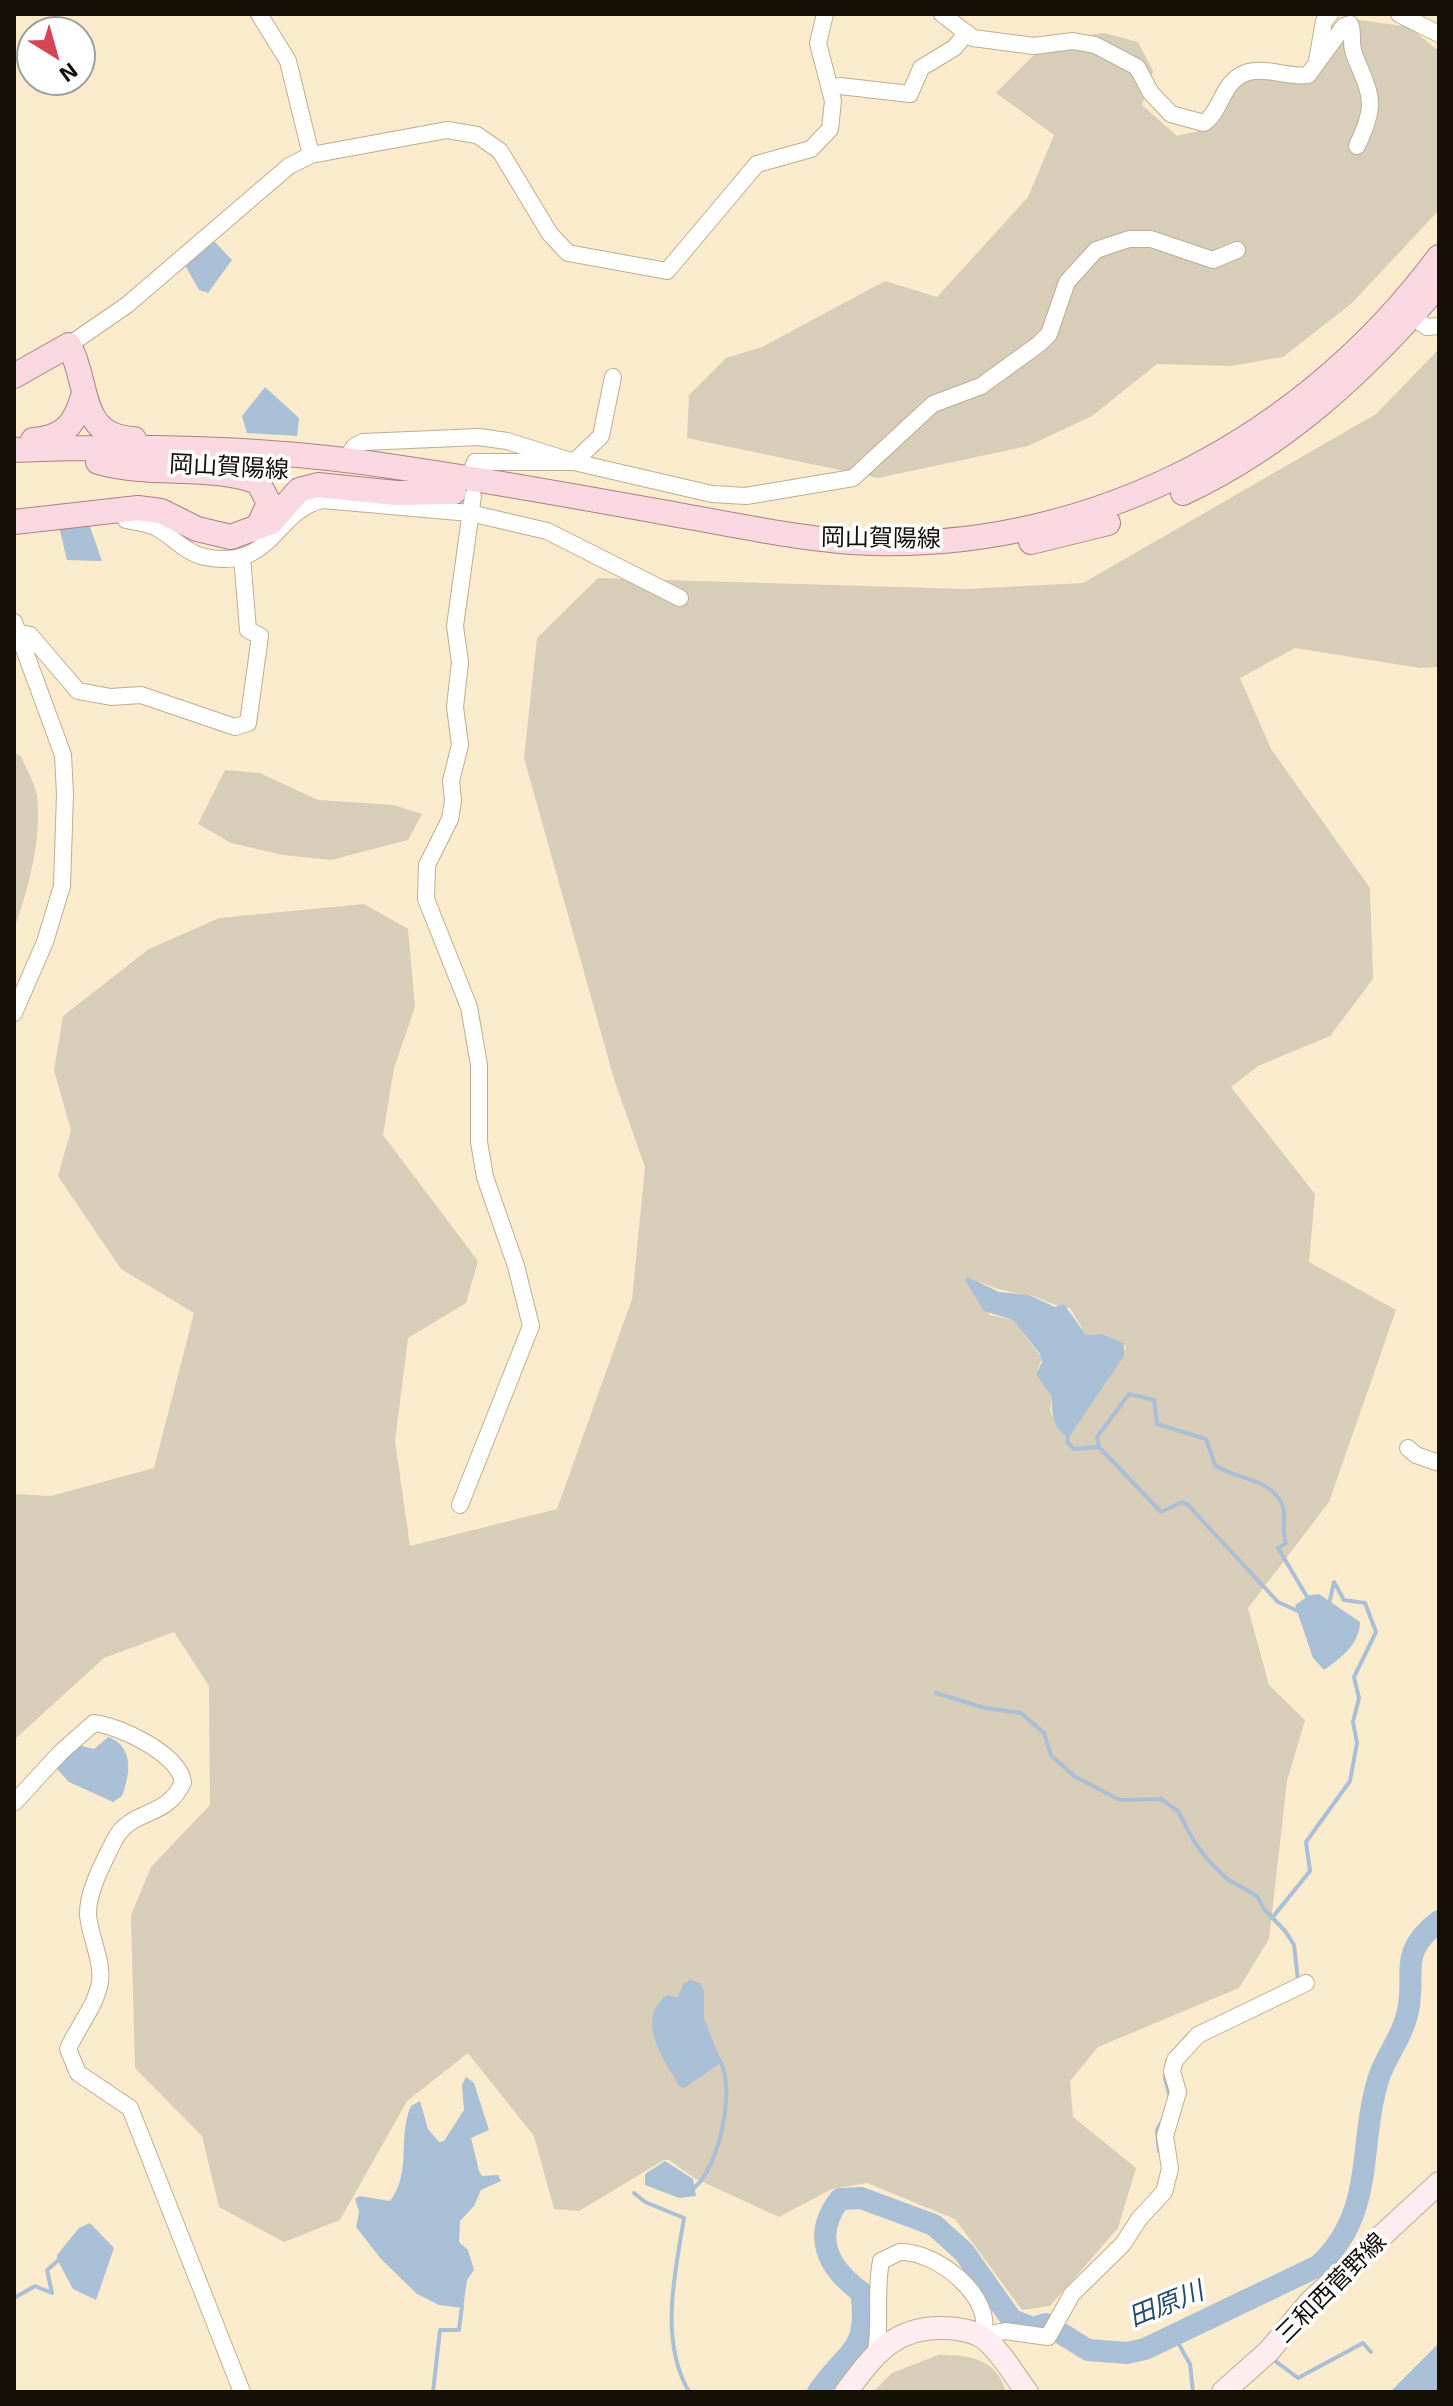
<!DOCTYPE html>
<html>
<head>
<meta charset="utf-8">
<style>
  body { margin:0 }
  #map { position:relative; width:1453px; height:2406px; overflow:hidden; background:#fbebcd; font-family:"Exo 2",sans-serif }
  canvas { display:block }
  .frame { position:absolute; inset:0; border:16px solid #151006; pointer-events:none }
  .north { position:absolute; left:16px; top:16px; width:80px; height:80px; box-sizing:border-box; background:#fff; border:2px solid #a19f9b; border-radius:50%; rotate:143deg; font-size:22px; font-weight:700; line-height:32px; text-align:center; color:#151006 }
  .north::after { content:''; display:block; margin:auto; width:28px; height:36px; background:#d54553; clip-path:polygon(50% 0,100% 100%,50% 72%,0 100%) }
</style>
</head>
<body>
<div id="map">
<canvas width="1453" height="2406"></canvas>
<div class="frame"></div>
<div class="north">N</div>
</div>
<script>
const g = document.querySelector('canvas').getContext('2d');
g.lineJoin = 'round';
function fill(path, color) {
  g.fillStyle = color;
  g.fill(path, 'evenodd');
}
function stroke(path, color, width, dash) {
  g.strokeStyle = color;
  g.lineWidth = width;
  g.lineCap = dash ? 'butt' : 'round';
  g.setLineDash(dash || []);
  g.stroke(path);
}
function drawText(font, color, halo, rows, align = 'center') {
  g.font = font + ' "Exo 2","Noto Sans JP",sans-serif';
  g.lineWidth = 7;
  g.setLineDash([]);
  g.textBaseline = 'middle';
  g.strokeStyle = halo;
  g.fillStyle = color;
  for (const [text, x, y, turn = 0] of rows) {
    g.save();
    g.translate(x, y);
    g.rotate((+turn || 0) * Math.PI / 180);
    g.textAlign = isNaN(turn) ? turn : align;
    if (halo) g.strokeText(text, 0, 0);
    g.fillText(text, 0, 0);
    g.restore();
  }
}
fill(new Path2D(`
  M1345,18L1409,27L1439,51V210L1352,303L1283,357L1230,366L1157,364L1092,416L1028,446L878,478L687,438L689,395L726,358L762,347L885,281L937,297L1028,197L1054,135L996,93L1048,41L1104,33L1138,42L1153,71L1142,105L1177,136L1207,129C1234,73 1242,75 1302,73Z
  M1439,349V667L1420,668L1295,648L1240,678L1271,749L1370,888L1373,979L1330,1036L1258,1066L1231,1087L1315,1194L1309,1262L1396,1310L1329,1502L1248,1608L1269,1685L1305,1720L1287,1781L1269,1939L1239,1988L1098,2047L1070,2081L1073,2117L1136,2168L1118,2228L1050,2306L1022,2310L955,2219L867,2183L832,2189L779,2217L694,2178L669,2160H664L579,2211L554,2209L534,2136L468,2053L407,2101L340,2220L284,2242L219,2207L202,2136L135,2068L131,1915L151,1867L210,1805L209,1686L174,1632L104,1658L14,1740V1494L51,1496L154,1468L194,1313L121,1269L58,1176L71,1130L54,1070L63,1016L149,949L219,918L364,904L408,929L415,1007L394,1068L383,1135L478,1261L466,1303L408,1338L395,1441L410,1546L557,1509L632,1299L645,1167L614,1079L524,758L537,638L598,578L966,589L1083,583L1376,414ZM968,1277C989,1287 1005,1292 1028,1295C1042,1297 1052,1307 1070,1308L1086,1335L1102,1334L1124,1343L1126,1348L1060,1431L1050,1411L1052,1398L1036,1374L1042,1358L1013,1320L990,1315ZM704,1991V2018L722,2062L667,1995L678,1997L681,1993Z
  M14,753L21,756C26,769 35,783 37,796C42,840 28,889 14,930Z
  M225,770L260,773L318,800L394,805L422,814L408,840L331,860L283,855L231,843L198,824Z
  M938,2355C968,2355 996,2357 1006,2392H873L892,2373Z`), '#d8cdb9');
fill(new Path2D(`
  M214,241L232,260L208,293L199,290L185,265Z
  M265,387L299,418L297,436L247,433L242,416Z
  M89,524L102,561L67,560L59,527Z
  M968,1277L999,1292L1029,1295L1055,1307L1064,1304L1086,1335L1102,1334L1124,1343V1356L1069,1437C1054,1432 1051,1412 1052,1398L1036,1374L1042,1362L1040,1354L1013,1320L984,1311L965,1280Z
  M1319,1594L1360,1622C1360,1644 1341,1658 1324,1670L1313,1658L1295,1605L1310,1595Z
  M108,1737C135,1747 130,1775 122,1796L113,1802L69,1782L56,1768L78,1745L94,1749Z
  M690,1980L700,1983L704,1990V2018L722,2062L684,2088L679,2086C664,2059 634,2020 667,1995L678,1997L683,1984Z
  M466,2077L474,2083L489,2130L471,2138L479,2171L482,2176L498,2175L501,2181L481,2190L474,2206L460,2221L459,2242L468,2250L474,2270L467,2280L463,2308L439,2305L417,2294L381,2259L356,2227L359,2212L355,2199L360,2196L390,2201C412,2173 397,2137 411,2106L420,2101L428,2129L439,2142L444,2141L464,2110L462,2085Z
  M665,2161L693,2179L696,2196L679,2198L645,2185V2174Z
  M90,2223L114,2248L96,2300L73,2289L57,2259V2255L79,2228Z
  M1439,2344V2392H1390L1437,2345Z`), '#a9bfd6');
stroke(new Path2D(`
  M1068,1434L1067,1442L1074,1449L1099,1447L1161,1512L1182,1502L1188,1505L1278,1602L1298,1611
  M1099,1447L1097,1437L1129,1394L1154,1400L1157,1424L1206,1439L1215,1465C1236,1480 1269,1477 1282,1504C1287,1515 1281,1530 1286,1543L1278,1548L1309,1600
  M936,1693L985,1708L1021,1713L1044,1733L1051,1755L1074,1776L1120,1800L1161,1799L1178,1811L1193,1840L1207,1859L1227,1879L1257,1896L1264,1909L1286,1932L1294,1945L1298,1980
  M1272,1918L1310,1871L1306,1842L1350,1781L1357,1743L1353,1722L1359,1698L1354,1677L1376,1632L1365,1603L1344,1600L1334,1582L1329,1604
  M1172,2053L1190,2033
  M1167,2061L1165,2078L1170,2098
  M1159,2151L1157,2130L1162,2121
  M694,2188C719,2168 736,2089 720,2061
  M634,2193L645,2202L684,2218C675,2273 659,2340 689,2392
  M14,2298L35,2286L52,2293L47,2270L61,2258
  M1173,2334L1190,2364L1193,2392
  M1274,2360L1298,2378L1363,2343L1371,2352
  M433,2392L440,2330H459L462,2306`), '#a9bfd6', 4);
stroke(new Path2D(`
  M818,2392C847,2350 870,2352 861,2292C828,2268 811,2236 840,2199L861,2198L934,2225L964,2252L1012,2320L1033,2328L1046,2324L1088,2350L1127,2353L1145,2349L1318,2266C1377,2212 1357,2146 1379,2077C1386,2056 1402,2037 1407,2015C1418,1974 1395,1955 1439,1921`), '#a9bfd6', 22);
const minor = new Path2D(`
  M259,14L288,61L311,155
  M942,14L973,38L1034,46L1073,41L1095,45L1137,67L1151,93L1171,114L1204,123C1217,114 1220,98 1229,86C1250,57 1282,79 1308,75L1344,26L1350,24C1354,32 1350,44 1354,54C1371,96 1378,102 1357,146
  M1399,14L1439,34
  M1317,61L1324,21L1330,14
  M830,89L840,86L910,94L921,68L954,48L967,33
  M1412,317L1427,327L1439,326
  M69,345L127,305L289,166L311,155L447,130L477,135L500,151L550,234L568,253L667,271L757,164L811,149L830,129L833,101L818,43L825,14
  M345,460L355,446L363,442L479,437L507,441L574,462L712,494L746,496L853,478L933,404L981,386L1039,344L1049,334L1067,282L1096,250L1129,239H1151L1213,260L1237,250
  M469,478L475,462H574L601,436L613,377
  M121,509L126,520C136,522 148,523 157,528C172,536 187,554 205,557C274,571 273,511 323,500L470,513L547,531L680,598
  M14,622L63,755L65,794L62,886L45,942L14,1013
  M18,633L30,635L78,691L111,697L141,695L235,727L248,723L260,636L248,630L242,557
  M1408,1448L1416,1455L1439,1463
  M460,1505L531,1326L516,1266L485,1177L479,1142V1065L469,1007L426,899L427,865L450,819L453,801L451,781L460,745L455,707L460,662L455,626L473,496
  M14,1803L61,1752L94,1723C120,1726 179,1754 183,1782C167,1819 132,1808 115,1839C105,1859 87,1892 88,1915C90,1937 103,1961 100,1982C96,2006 78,2026 68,2049L78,2073L130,2108L242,2392
  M982,2336L1005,2331L1048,2337L1072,2294L1123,2244L1139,2219L1164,2192L1170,2169L1165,2136L1178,2092L1172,2071L1175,2060L1198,2035L1306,1983
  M876,2352C881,2321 875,2291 881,2261L900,2252C935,2250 997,2298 982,2336`);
const secondary = new Path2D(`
  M846,2392C873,2356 894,2326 944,2328C956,2328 975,2331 985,2339C1003,2354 1013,2374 1027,2392
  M1223,2392L1269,2351L1310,2302L1439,2183`);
const primary = new Path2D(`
  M14,376L69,345C90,383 77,437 134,439
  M33,440C66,438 76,422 84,393
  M14,450C139,445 265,447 389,466C487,480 585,498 684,516C746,527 810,541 873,543C1098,549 1307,435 1439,257
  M98,462C151,477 210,464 258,482L269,503L258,527
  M1183,493C1285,445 1367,370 1439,284
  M14,522L138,508L161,511L197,529L231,537L271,522L299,490L318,485L396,493L454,492
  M1031,542L1108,523`);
stroke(minor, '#bdae92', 18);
stroke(secondary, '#bdae92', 24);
stroke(primary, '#a88187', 26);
stroke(minor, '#fff', 16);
stroke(secondary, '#fdecf0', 22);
stroke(primary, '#fad8e1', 24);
drawText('24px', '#151006', '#fff', [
  ["岡山賀陽線",229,467,3],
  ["岡山賀陽線",881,538,1],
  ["三和西菅野線",1331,2288,-45]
]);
drawText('italic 26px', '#284b6d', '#fff', [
  ["田原川",1166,2304,-22]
]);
</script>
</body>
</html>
